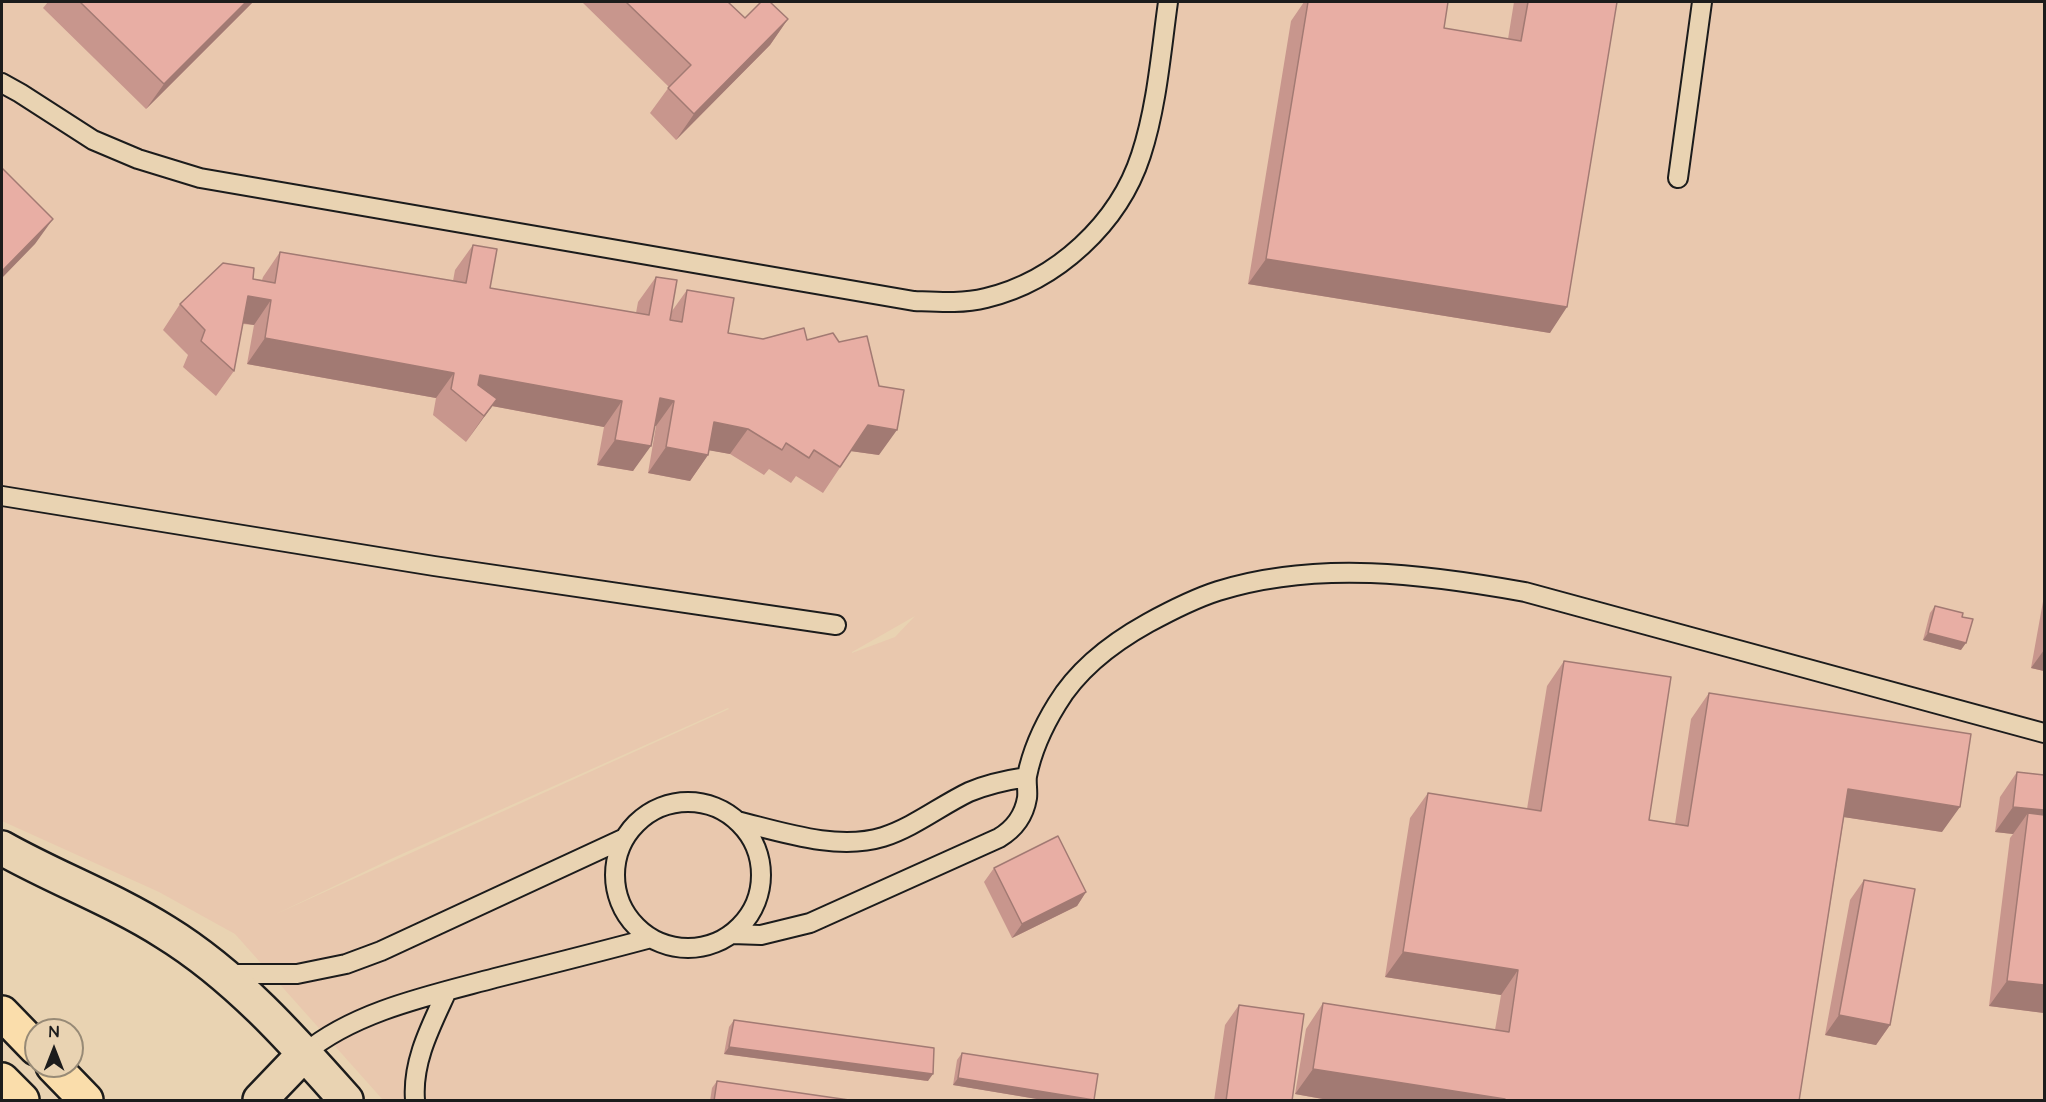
<!DOCTYPE html>
<html>
<head>
<meta charset="utf-8">
<style>
  body { margin:0 }
  #map { position:relative; width:2046px; height:1102px; overflow:hidden; background:#e9d3b2; font-family:"Architects Daughter",sans-serif }
  canvas { display:block }
  .frame { position:absolute; inset:0; border:3px solid #1c1c1c; pointer-events:none }
  .north { position:absolute; left:24px; top:1018px; width:60px; height:60px; box-sizing:border-box; background:#e9d3b2; border:2px solid #978a76; border-radius:50%; rotate:0deg; font-size:16px; font-weight:700; line-height:24px; text-align:center; color:#1c1c1c }
  .north::after { content:''; display:block; margin:auto; width:21px; height:27px; background:#1c1c1c; clip-path:polygon(50% 0,100% 100%,50% 72%,0 100%) }
</style>
</head>
<body>
<div id="map">
<canvas width="2046" height="1102"></canvas>
<div class="frame"></div>
<div class="north">N</div>
</div>
<script>
const g = document.querySelector('canvas').getContext('2d');
g.lineJoin = 'round';
function fill(path, color) {
  g.fillStyle = color;
  g.fill(path, 'evenodd');
}
function stroke(path, color, width, dash) {
  g.strokeStyle = color;
  g.lineWidth = width;
  g.lineCap = dash ? 'butt' : 'round';
  g.setLineDash(dash || []);
  g.stroke(path);
}
fill(new Path2D(`
  M2,2H2044V1100H383L235,934L159,892L2,821ZM915,616L895,637L852,653V652ZM728,708L729,709L276,914L393,858Z`), '#e9c8ae');
const lane = new Path2D(`
  M2,83L20,93L93,140L138,159L200,178L914,301C938,302 962,304 986,298C1057,281 1119,223 1141,155C1157,106 1161,52 1168,2
  M1678,178L1702,2
  M2,496L434,566L836,625
  M615 875a73 73 0 1 1 146 0a73 73 0 1 1-146 0Z
  M737,821C782,832 837,851 883,837C914,827 940,806 969,792C988,784 1007,780 1027,777
  M732,934L761,935L810,923L999,838C1014,829 1024,816 1027,798C1028,791 1026,783 1027,776C1032,751 1044,725 1057,704C1078,669 1112,643 1148,623C1170,611 1193,599 1218,591C1317,560 1425,574 1525,592L2044,733
  M223,974H297L346,964L381,951L625,838
  M305,1053C355,1011 432,995 495,978C547,965 599,952 651,938
  M415,1100C412,1061 431,1026 447,991`);
const secondary = new Path2D(`
  M2,848C55,878 113,899 165,932C235,975 292,1039 346,1100
  M260,1100L305,1053`);
const highway = new Path2D(`
  M2,1013L36,1048
  M53,1066L86,1100
  M2,1080L22,1100`);
stroke(lane, '#1c1c1c', 22);
stroke(secondary, '#1c1c1c', 38);
stroke(highway, '#1c1c1c', 38);
stroke(lane, '#e9d3b2', 18);
stroke(secondary, '#e9d3b2', 33);
stroke(highway, '#faddab', 33);
fill(new Path2D(`
  M48,2H253L146,109L43,8Z
  M582,2H728L745,18L788,19L770,45L676,140L650,113L669,87Z
  M1304,2H1448L1444,28L1508,39L1514,2H1617L1550,333L1248,284L1291,21Z
  M473,245L490,288L636,313L638,302L656,277L672,311L687,290L728,333L763,339L807,340L879,455L851,451L823,493L796,476L791,483L769,469L764,475L730,454L709,450L708,455L690,481L648,473L656,426H655L633,471L597,465L604,427L492,406L466,442L433,415L436,398L247,364L254,325L243,324L234,371L216,396L183,367L188,355L163,330L180,304L253,279L262,280L263,277L280,252L453,281L455,270Z
  M2044,596V671L2031,668Z
  M1935,606L1962,617L1961,650L1923,640L1930,613Z
  M1564,661L1649,820L1675,824L1691,719L1709,693L1942,832L1844,817L1799,1101H1334L1295,1094L1306,1029L1323,1003L1495,1030L1501,995L1385,977L1410,818L1428,793L1527,809L1547,686Z
  M2017,772L2044,775V1013L1989,1006L2010,838L2013,834L1995,832L2000,797Z
  M994,868L1086,892L1077,906L1012,938L984,882Z
  M1864,880L1890,1025L1876,1045L1825,1035L1850,900Z
  M1239,1005L1292,1101H1214L1225,1025Z
  M734,1020L928,1081L724,1054L729,1027Z
  M962,1053L1094,1101H1049L953,1085L957,1060Z
  M717,1081L856,1101H710L712,1088Z`), '#c8968d');
fill(new Path2D(`
  M246,2H253L146,109L164,84Z
  M788,19L770,45L676,140L694,114Z
  M53,219L35,244L2,278V271Z
  M1266,259L1567,307L1550,333L1248,284Z
  M248,296L271,300L254,325L230,321Z
  M265,338L454,373L436,398L247,364Z
  M480,375L622,401L604,427L492,406L466,442L484,416L465,401Z
  M660,398L674,401L656,426L642,423Z
  M714,422L748,429L730,454L696,448Z
  M868,425L897,430L879,455L850,451Z
  M615,440L651,446L633,471L597,465Z
  M666,447L708,455L690,481L648,473Z
  M1928,633L1966,643L1961,650L1923,640Z
  M2044,650V671L2031,668Z
  M1848,789L1960,807L1942,832L1830,815Z
  M2013,807L2044,810V838L2028,813L2013,834L1995,832Z
  M1086,892L1077,906L1012,938L1022,924Z
  M1403,952L1518,970L1501,995L1385,977Z
  M2007,981L2044,985V1013L1989,1006Z
  M1839,1015L1890,1025L1876,1045L1825,1035Z
  M729,1047L933,1074L928,1081L724,1054Z
  M1313,1069L1505,1099L1504,1101H1334L1295,1094Z
  M958,1078L1094,1100L1049,1101L953,1085Z`), '#a27a73');
const building = new Path2D(`
  M80,2H246L164,84Z
  M626,2H728L745,18L761,2H770L788,19L694,114L668,88L691,65Z
  M1308,2H1448L1444,28L1521,41L1528,2H1617L1567,307L1266,259Z
  M2,168L53,219L2,271Z
  M473,245L497,249L490,288L649,315L656,277L677,280L670,320L682,322L687,290L734,298L728,333L763,339L804,328L807,340L833,333L839,342L867,336L879,386L904,390L897,430L868,425L840,467L814,450L809,458L786,443L782,450L748,429L714,422L708,455L666,447L674,401L660,398L651,446L615,440L622,401L480,375L478,385L497,399L484,416L451,389L454,373L265,338L271,300L248,296L234,371L201,341L205,330L180,304L223,263L254,268L253,279L275,283L280,252L466,283Z
  M1935,606L1963,613L1962,617L1973,619L1966,643L1928,633Z
  M1564,661L1671,677L1649,820L1688,826L1709,693L1971,734L1960,807L1848,789L1799,1101H1505V1099L1313,1069L1323,1003L1509,1032L1518,970L1403,952L1428,793L1541,811Z
  M2017,772L2044,775V810L2013,807Z
  M2028,813L2044,815V985L2007,981Z
  M1058,836L1086,892L1022,924L994,868Z
  M1864,880L1915,889L1890,1025L1839,1015Z
  M1239,1005L1304,1014L1292,1101H1226Z
  M734,1020L934,1048L933,1074L729,1047Z
  M962,1053L1098,1074L1094,1100L958,1078Z
  M717,1081L856,1101H714Z`);
fill(building, '#e8aea4');
stroke(building, '#a27a73', 1.5);
</script>
</body>
</html>
